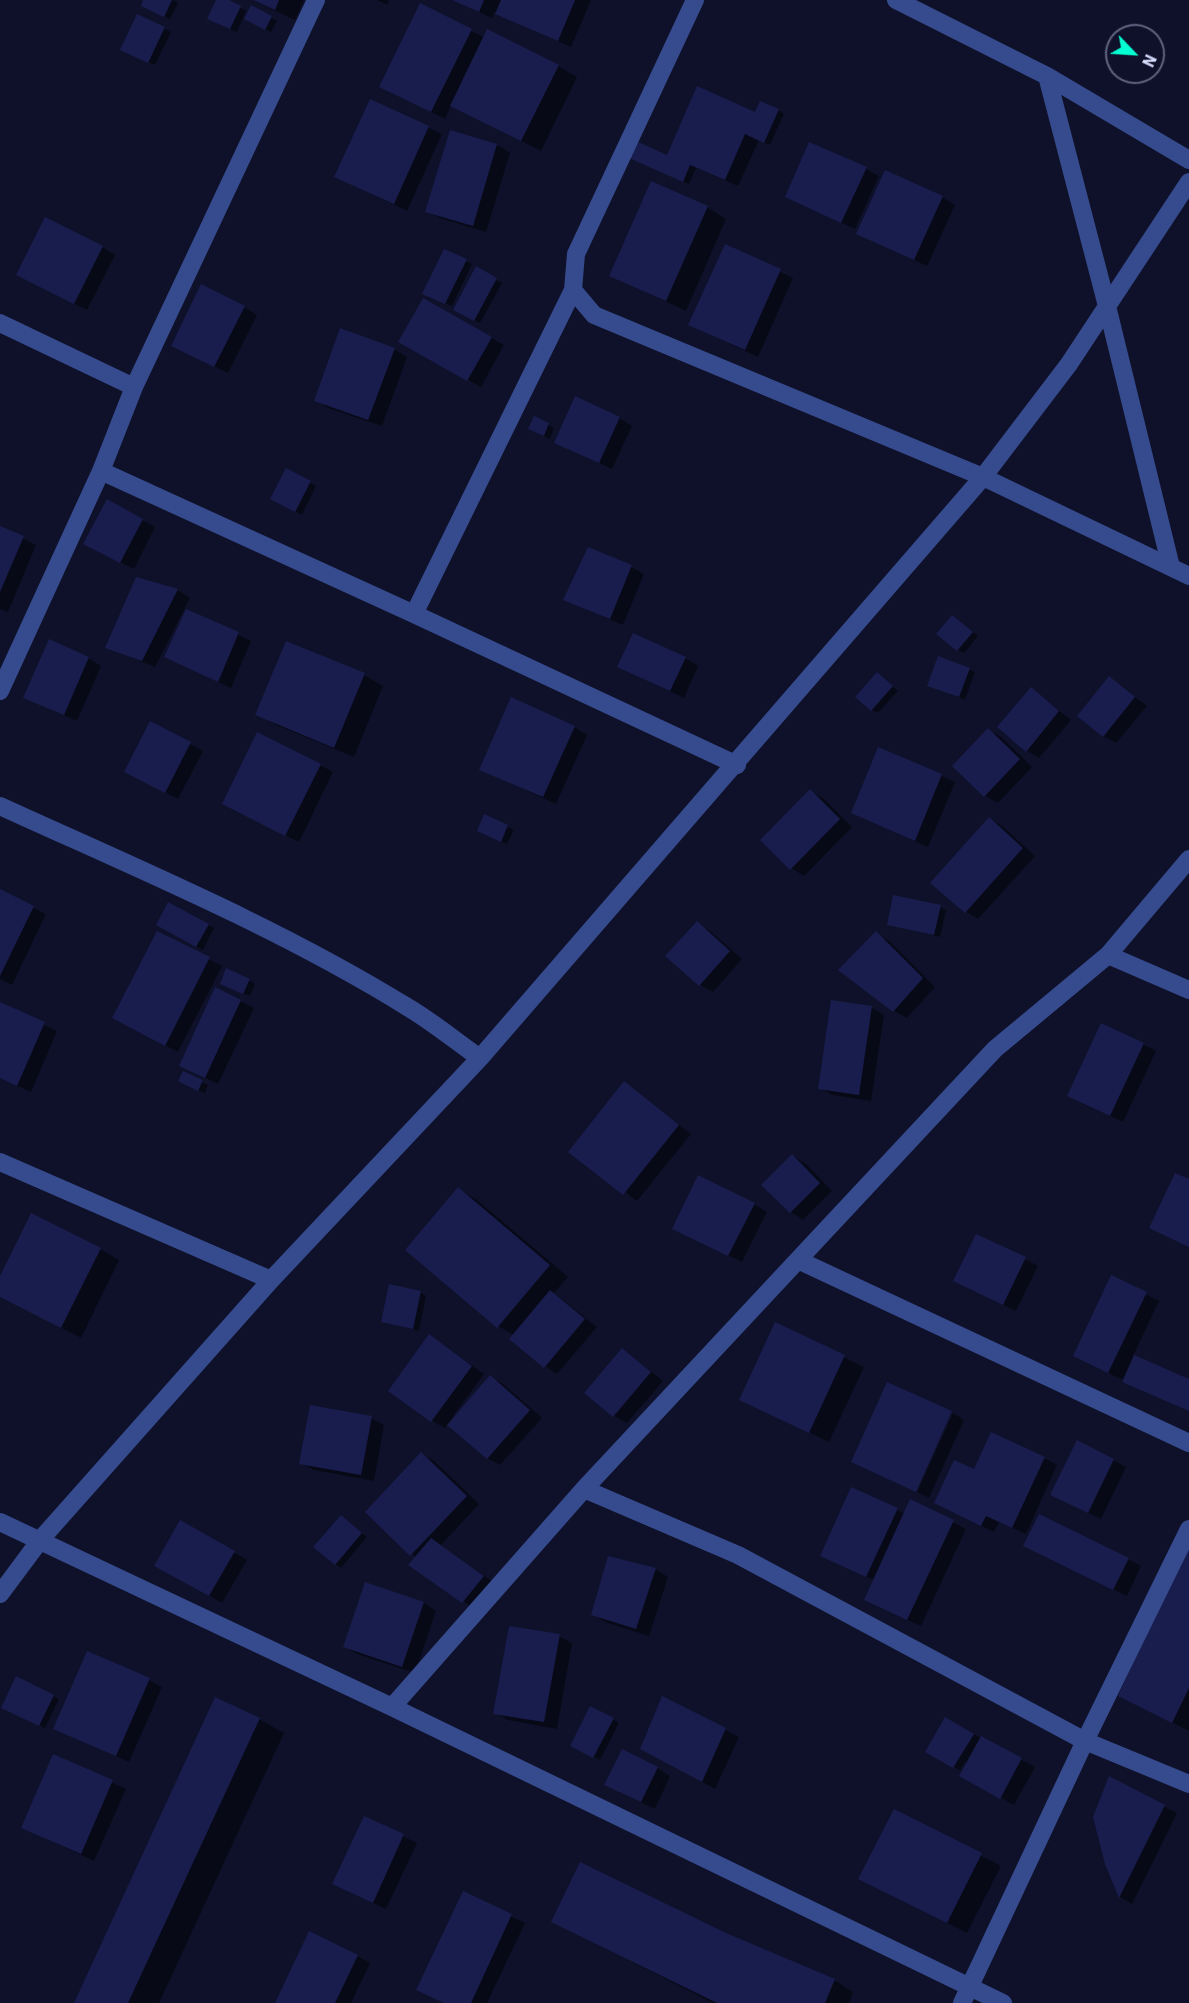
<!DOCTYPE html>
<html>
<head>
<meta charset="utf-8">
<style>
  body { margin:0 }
  #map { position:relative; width:1189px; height:2003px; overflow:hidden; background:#0f112a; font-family:"IBM Plex Sans",sans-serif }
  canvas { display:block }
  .north { position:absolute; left:1105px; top:24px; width:60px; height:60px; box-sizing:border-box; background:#0f112a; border:2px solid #5f637f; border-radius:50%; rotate:115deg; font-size:16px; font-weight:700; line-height:24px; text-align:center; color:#d8deff }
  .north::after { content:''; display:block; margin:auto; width:21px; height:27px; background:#04ffd2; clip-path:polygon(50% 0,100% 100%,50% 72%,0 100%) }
</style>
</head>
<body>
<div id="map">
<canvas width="1189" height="2003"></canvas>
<div class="north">N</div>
</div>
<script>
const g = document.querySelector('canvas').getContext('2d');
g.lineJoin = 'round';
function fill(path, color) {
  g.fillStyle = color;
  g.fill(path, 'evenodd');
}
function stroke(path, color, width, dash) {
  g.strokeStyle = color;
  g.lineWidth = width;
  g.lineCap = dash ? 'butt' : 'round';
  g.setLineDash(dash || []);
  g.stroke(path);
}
fill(new Path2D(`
  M145,0H173L178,3L170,19L149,9Z
  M218,0H225L246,11L237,32L215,22Z
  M252,0H304L295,20Z
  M377,0H389L387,5Z
  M452,0H591L571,47L495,12L492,18Z
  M421,5L485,38L558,66L577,77L541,151L451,105L445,119L394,93Z
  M252,7L277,21L271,32L252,22Z
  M138,16L171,32L155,65L128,53Z
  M371,101L442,134L407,211L336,176Z
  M778,110L784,114L770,145L759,140L738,186L696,168L689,184L637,161L668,157L756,114Z
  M451,132L497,145L510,153L486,232L440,218L427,211Z
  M866,169L879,176L855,229L787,197Z
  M942,197L955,205L927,266L871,240Z
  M707,207L726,219L686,311L611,275Z
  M726,246L793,278L758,357L690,325Z
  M102,247L115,255L87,310L31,282Z
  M466,261L472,264L452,306L430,297Z
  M477,268L502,283L480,323L461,313Z
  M424,300L504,345L481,387L400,341Z
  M244,307L257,315L228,373L185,352Z
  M394,349L407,357L382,426L328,408L315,400Z
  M535,418L554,428L550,439L536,432Z
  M619,418L632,426L612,469L569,449Z
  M287,470L316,486L302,515L272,499Z
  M107,501L155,527L134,569L98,551Z
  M0,527L36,545L8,612L0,609Z
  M631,567L644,574L623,625L565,600Z
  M137,578L178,590L190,598L155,667L107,647Z
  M187,611L251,641L231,688L166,657Z
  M953,617L978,636L964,653L958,650Z
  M88,658L101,666L77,721L25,697Z
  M685,658L698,666L684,698L619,667Z
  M969,669L975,672L965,700L929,685Z
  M878,674L898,691L878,713L872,710Z
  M364,675L383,686L354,757L276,725L257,714Z
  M1109,678L1147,706L1116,743L1103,736Z
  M1031,689L1071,720L1039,758L1026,750Z
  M151,723L203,751L178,799L139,779Z
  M574,727L587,735L556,804L481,769Z
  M988,730L1001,737L1032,767L998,803L985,796Z
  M879,749L955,782L928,847L853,813Z
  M320,765L333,772L299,842L224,804Z
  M810,791L823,798L852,827L804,876L791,868Z
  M485,816L514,830L507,844L484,834Z
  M989,819L1002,826L1035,856L978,919L966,912Z
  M0,891L46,914L12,985L0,979Z
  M169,904L214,928L203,950L158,925Z
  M940,907L946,910L940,937L889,924Z
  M697,923L710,931L742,959L713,992L700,985Z
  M158,933L222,966L178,1052L127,1025Z
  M876,933L889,941L935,987L907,1018L894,1011Z
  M249,980L255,984L250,996L228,987Z
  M216,989L254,1008L218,1084L194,1072Z
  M0,1004L57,1031L31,1092L0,1078Z
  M871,1007L884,1015L871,1101L833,1095L820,1088Z
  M1143,1044L1156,1051L1123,1122L1081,1103Z
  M183,1073L208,1085L205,1093L186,1084Z
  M624,1083L691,1134L637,1201L571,1152Z
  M793,1156L806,1164L832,1191L803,1220L791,1212Z
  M458,1189L477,1200L568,1277L554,1293L597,1327L557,1374L545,1366L514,1335L498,1326Z
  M754,1204L767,1212L742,1262L687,1235Z
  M100,1249L119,1260L81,1338L0,1296V1279Z
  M1025,1259L1038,1266L1016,1311L968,1288Z
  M1112,1277L1159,1301L1133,1356L1189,1380V1411L1087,1363Z
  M420,1292L426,1296L419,1331L383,1321Z
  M775,1324L864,1367L829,1442L740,1399Z
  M430,1336L484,1374L453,1416L455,1418L490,1377L503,1384L542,1418L500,1465L487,1458L448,1424L445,1428L432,1421Z
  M623,1349L663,1381L627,1423L614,1416Z
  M953,1413L964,1420L929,1498L917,1492Z
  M371,1418L384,1425L374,1481L314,1470L301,1463Z
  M421,1454L434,1461L479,1504L441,1545L496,1584L476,1609L463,1601L367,1512Z
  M1044,1458L1057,1465L1026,1534L999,1522L994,1532L936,1503L975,1471Z
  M1113,1460L1126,1467L1101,1519L1065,1502Z
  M911,1501L966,1529L921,1626L879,1607L874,1580L835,1563L897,1510L905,1514Z
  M341,1517L367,1537L341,1568L335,1564Z
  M181,1522L247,1560L222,1603L156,1565Z
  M1189,1540V1731L1120,1695Z
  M1025,1546L1128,1559L1141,1566L1127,1596Z
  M655,1569L668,1577L649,1636L605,1622L592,1614Z
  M424,1603L436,1611L415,1673L357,1654L344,1646Z
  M559,1636L572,1643L557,1729L508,1720L495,1713Z
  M149,1680L162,1687L129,1762L55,1728Z
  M53,1696L59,1699L45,1728L9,1710Z
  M663,1698L739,1737L715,1789L654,1756Z
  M259,1719L284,1733L159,2003H75Z
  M613,1719L619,1723L600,1760L572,1746Z
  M946,1719L1035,1767L1014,1805L961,1775L967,1764L965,1762L960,1770L927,1751Z
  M54,1756L126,1789L94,1861L23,1828Z
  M657,1768L670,1776L655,1809L619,1792Z
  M1110,1779L1177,1813L1132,1904L1120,1897L1106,1863Z
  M894,1811L1001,1866L967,1933L880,1889Z
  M365,1818L417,1843L386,1909L347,1891Z
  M463,1893L525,1923L487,2003H444Z
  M553,1922L725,1934L834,1980L853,1992L849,2003H713Z
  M357,1956L370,1963L351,2003H276Z`), '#0007');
fill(new Path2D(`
  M143,0H172L164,17L141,6Z
  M216,0H229L241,6L230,29L207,19Z
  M253,0H279L275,10Z
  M452,0H484L479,12Z
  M501,0H575L558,41L495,14Z
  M420,3L472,29L431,112L379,87Z
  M251,5L272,16L265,30L244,19Z
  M137,14L165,27L148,63L120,50Z
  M487,29L559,65L521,141L450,106Z
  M697,86L755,112L760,101L779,109L764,143L745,134L725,180L690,165L683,182L629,158L636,141L667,155Z
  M370,99L429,126L394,204L334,177Z
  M450,130L497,144L473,226L425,212Z
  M809,142L867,167L841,223L785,197Z
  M885,170L943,196L914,260L856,234Z
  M651,181L708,206L666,301L609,276Z
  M45,217L103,246L74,304L16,275Z
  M725,244L781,269L745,350L688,325Z
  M444,249L467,259L445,304L422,294Z
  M476,266L497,278L474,321L453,310Z
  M201,284L245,306L214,367L171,346Z
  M423,298L492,337L467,381L398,342Z
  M340,328L395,348L368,420L314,401Z
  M575,396L620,417L599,463L554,443Z
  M534,416L549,423L544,436L528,429Z
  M286,468L311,481L295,512L270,499Z
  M107,499L143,519L120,563L83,544Z
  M0,526L24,536L0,592Z
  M588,547L632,565L610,619L563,600Z
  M136,577L178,589L142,661L105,648Z
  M186,609L239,632L218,682L164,657Z
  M952,615L973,632L957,651L936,634Z
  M633,633L686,657L670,691L617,667Z
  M49,639L89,657L64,715L23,698Z
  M286,641L365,673L334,748L255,715Z
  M938,656L970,668L959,697L927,686Z
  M877,672L893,686L871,711L855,697Z
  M1109,676L1135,697L1103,737L1077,716Z
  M1031,687L1059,711L1026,752L997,727Z
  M511,697L575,726L543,797L479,770Z
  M150,721L191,742L165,793L124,772Z
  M988,728L1020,759L984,797L952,766Z
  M257,732L321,764L285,836L222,804Z
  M878,747L942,774L915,841L851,813Z
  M810,789L840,819L790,870L760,840Z
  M484,814L508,825L501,842L477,831Z
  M989,817L1023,848L965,913L930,883Z
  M0,889L34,906L0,976Z
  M893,895L941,905L934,935L887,925Z
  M168,902L209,924L196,947L156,925Z
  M697,921L730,951L699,986L665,956Z
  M157,931L210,957L165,1046L112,1018Z
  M876,931L923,978L893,1012L838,970Z
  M226,968L250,979L243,994L220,984Z
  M215,987L241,1000L205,1078L179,1066Z
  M831,1000L872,1006L859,1095L818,1089Z
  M0,1002L45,1022L17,1086L0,1078Z
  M1101,1023L1144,1043L1110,1116L1067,1096Z
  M183,1071L203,1080L198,1091L178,1081Z
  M624,1081L679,1125L623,1195L568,1152Z
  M792,1154L820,1183L790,1213L761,1185Z
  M1175,1173L1189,1179V1247L1149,1228Z
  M698,1175L755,1203L728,1256L672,1229Z
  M458,1187L550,1265L497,1328L405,1250Z
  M31,1213L101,1248L61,1328L0,1297V1276Z
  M976,1234L1026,1257L1003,1305L953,1281Z
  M1111,1275L1147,1292L1108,1373L1073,1356Z
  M389,1284L421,1291L413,1329L381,1322Z
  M550,1290L585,1319L544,1368L509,1339Z
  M775,1322L845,1355L809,1433L739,1400Z
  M429,1334L472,1366L431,1422L388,1391Z
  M622,1348L651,1372L613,1417L584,1393Z
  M1134,1355L1189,1379V1411L1122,1382Z
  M490,1375L530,1410L487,1459L447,1425Z
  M887,1382L952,1411L916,1492L851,1462Z
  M310,1405L372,1416L361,1475L299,1464Z
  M991,1432L1045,1457L1012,1528L986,1516L981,1526L934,1503L954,1460L974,1469Z
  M1077,1440L1114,1459L1088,1513L1050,1495Z
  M421,1452L467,1496L410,1556L365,1512Z
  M851,1487L898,1508L866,1577L820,1556Z
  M910,1499L954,1520L907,1620L864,1600Z
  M1039,1514L1129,1558L1113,1590L1023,1546Z
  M341,1515L362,1533L335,1565L313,1547Z
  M180,1520L235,1551L209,1596L154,1566Z
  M1189,1536V1688L1172,1723L1118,1696Z
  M431,1538L484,1576L462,1603L408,1565Z
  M608,1556L656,1568L636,1629L591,1615Z
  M365,1582L424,1602L402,1667L343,1647Z
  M509,1626L560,1634L544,1722L493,1714Z
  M87,1651L150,1678L116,1756L53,1729Z
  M16,1676L54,1695L39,1726L1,1708Z
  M662,1696L726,1728L702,1782L640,1749Z
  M215,1697L260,1718L128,2003H74Z
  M590,1706L614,1718L593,1758L570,1746Z
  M945,1717L974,1734L953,1768L925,1752Z
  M981,1736L1022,1758L1000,1799L959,1776Z
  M622,1749L658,1767L641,1802L604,1785Z
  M53,1754L113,1780L81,1854L21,1828Z
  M1109,1776L1165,1805L1119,1898L1105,1864L1093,1817Z
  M894,1809L982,1853L947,1923L858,1879Z
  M364,1816L404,1834L373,1903L332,1884Z
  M580,1862L726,1933L835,1979L825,2003H717L551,1922Z
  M463,1891L512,1914L471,2003H444L416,1990Z
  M309,1931L358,1955L335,2003H275Z`), '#191d4d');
stroke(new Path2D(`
  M695,0L576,254L573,290L414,614L737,765
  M896,0L1047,76L1189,160
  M1047,76L1107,306L1171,567
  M573,290L594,315L983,477L1189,576
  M0,323L134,387
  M101,471L414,614
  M0,691L101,471L134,387L316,0
  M0,806C138,869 280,928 409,1008C434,1023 457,1042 480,1058
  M1108,955L1189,990
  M0,1162L271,1280
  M798,1260L1189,1443
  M584,1489L738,1555L1085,1741L1189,1784
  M0,1522L392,1707L1003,2003
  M0,1594L41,1539L271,1280L480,1058L983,477L1069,364L1189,182
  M392,1707L584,1489L995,1049L1108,955L1189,859
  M962,2003L1085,1741L1189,1529`), '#364b8d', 18);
</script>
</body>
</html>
